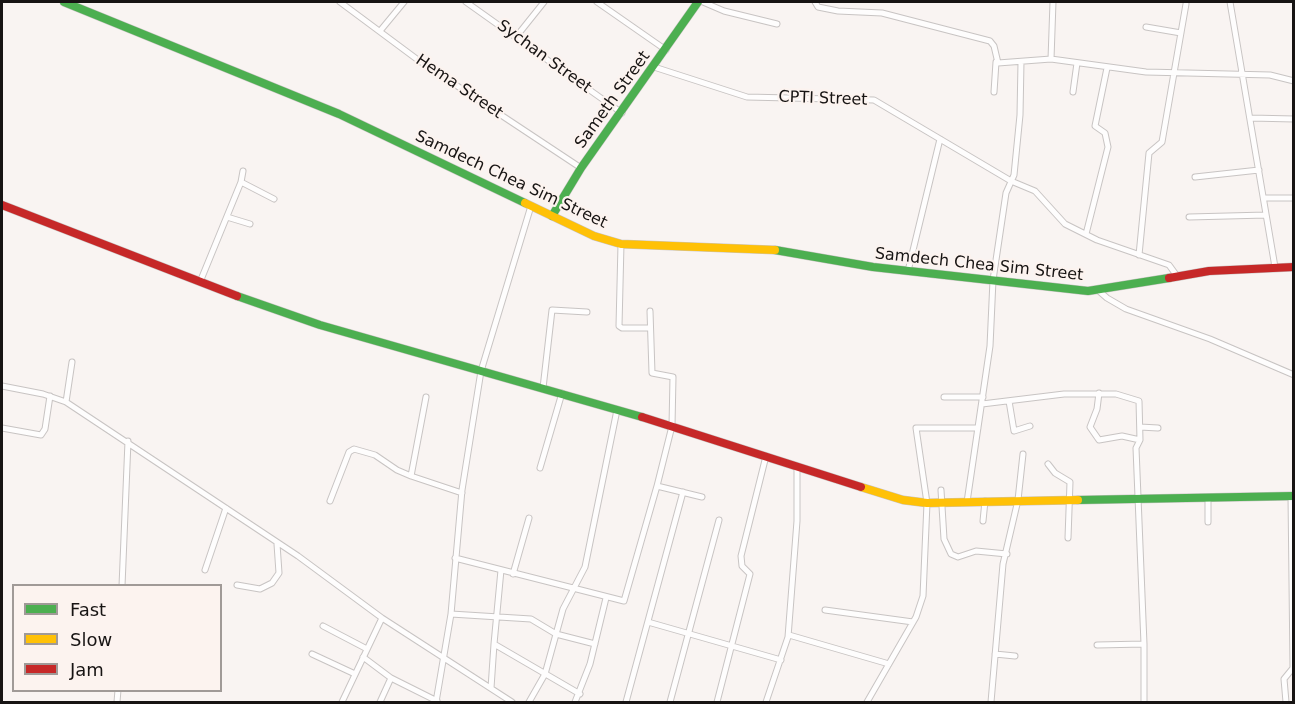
<!DOCTYPE html>
<html>
<head>
<meta charset="utf-8">
<style>
	body { margin:0 }
	#map { position:relative; width:1295px; height:704px; overflow:hidden; background:#f9f4f2; font-family:"DejaVu Sans",sans-serif }
	canvas { display:block }
	.frame { position:absolute; inset:0; border:3px solid #171413; pointer-events:none }
	.legend { position:absolute; left:12px; top:584px; width:210px; height:108px; box-sizing:border-box; background:#fcf3ef; border:2px solid #a09a97; margin:0; padding:8px 10px; list-style:none; font-size:18px; color:#171413 }
	.legend li { display:flex; align-items:center; gap:12px; height:30px }
	.legend b { width:30px; border:2px solid #a09a97 }
</style>
</head>
<body>
<div id="map">
<canvas width="1295" height="704"></canvas>
<div class="frame"></div>
<ul class="legend">
<li><b style="height:8px;background:#4caf50"></b>Fast</li>
<li><b style="height:8px;background:#ffc107"></b>Slow</li>
<li><b style="height:8px;background:#c62828"></b>Jam</li>
</ul>
</div>
<script>
const c = document.querySelector('canvas').getContext('2d');
c.lineJoin = 'round';
const toPath = rows => new Path2D(rows.map(r => 'M' + r).join(''));
function trace(path, color, width, dash) { c.strokeStyle = color; c.lineWidth = width; c.lineCap = dash ? 'butt' : 'round'; c.setLineDash(dash || []); c.stroke(path); }
function write(font, color, halo, rows, align = 'center') {
  c.font = font + ' "DejaVu Sans",sans-serif'; c.lineWidth = 4.5; c.setLineDash([]); c.textBaseline = 'middle'; c.strokeStyle = halo; c.fillStyle = color; for (const [text, x, y, turn = 0] of rows) {
    c.save(); c.translate(x, y); c.rotate((+turn || 0) * Math.PI / 180); c.textAlign = isNaN(turn) ? turn : align; if (halo) c.strokeText(text, 0, 0); c.fillText(text, 0, 0); c.restore();
  }
}
const street = toPath([
	[340,2,418,60,581,168],
	[466,2,622,113],
	[597,2,666,50],
	[703,2,724,11,777,24],
	[815,2,818,7,838,11,882,13,990,41,994,46,998,63,1051,59,1146,72,1270,75,1294,81],
	[1230,2,1275,267],
	[1146,27,1181,33],
	[380,31,404,2],
	[516,37,544,2],
	[1051,59,1053,2],
	[654,67,747,97,874,100,1011,181,1035,191,1065,224,1097,240,1169,265,1177,276],
	[994,92,996,62],
	[1073,92,1077,63],
	[1251,118,1294,119],
	[1195,177,1259,170],
	[241,182,274,199],
	[1264,198,1294,198],
	[227,217,250,224],
	[1189,217,1266,215],
	[1086,234,1108,147,1105,133,1095,126,1107,68],
	[621,244,619,326,622,328,650,328],
	[1139,255,1149,153,1162,142,1186,4],
	[908,271,940,139],
	[200,282,241,182,243,171],
	[1099,291,1107,298,1126,309,1210,339,1294,375],
	[650,311,652,373,673,377,672,426,657,486,702,497],
	[2,386,43,394,66,402,298,556,382,618,512,702],
	[543,388,552,310,587,312],
	[1099,393,1097,409,1090,427,1099,440,1122,436,1140,440],
	[426,397,411,476,462,493],
	[944,397,983,397],
	[1009,401,1014,431,1030,426],
	[66,402,72,362],
	[982,404,1064,394,1116,394,1139,401,1140,440,1136,448,1144,644,1144,702],
	[1140,427,1158,428],
	[2,428,41,435,45,429,50,396],
	[1048,464,1055,473,1070,482,1068,538],
	[540,468,562,393],
	[941,490,944,539,951,554,958,557,976,551,1007,554],
	[1208,498,1208,522],
	[330,501,349,452,354,449,375,455,397,470,411,476],
	[967,502,990,346,993,280,1006,193,1014,175,1020,115,1021,62],
	[983,521,985,501],
	[455,558,624,601,657,486],
	[205,570,226,508],
	[513,574,529,518],
	[237,585,260,589,272,583,279,573,277,544],
	[122,586,128,441],
	[825,610,913,622],
	[451,614,531,619,556,634,595,644],
	[648,622,781,660],
	[323,626,367,649],
	[789,635,889,664],
	[494,644,501,570],
	[1097,645,1144,644],
	[312,654,355,674],
	[995,654,1015,656],
	[363,657,391,678,437,701],
	[491,688,494,644,580,694],
	[117,702,118,690],
	[342,702,382,618],
	[380,702,391,678],
	[436,702,451,614,462,490,481,371,531,206],
	[529,702,545,674,563,609,585,567,617,410],
	[575,702,590,664,606,598],
	[626,702,683,492],
	[670,702,719,520],
	[717,702,750,574,742,566,741,556,766,456],
	[766,702,788,637,797,521,797,466],
	[867,702,916,617,923,596,927,503,916,428,978,428],
	[991,702,1003,564,1018,500,1023,454],
	[1286,702,1284,679,1293,668,1291,496]
]);
const fast = toPath([
	[64,2,339,114,525,203],
	[552,216,581,168,698,2],
	[775,250,873,267,1088,291,1169,278],
	[237,296,320,325,642,417],
	[1078,500,1294,496]
]);
const slow = toPath([
	[525,203,594,236,621,244,775,250],
	[861,487,903,500,927,503,1078,500]
]);
const jam = toPath([
	[2,205,237,296],
	[1169,278,1209,271,1294,267],
	[642,417,861,487]
]);
trace(street, '#c8c4c3', 7);
trace(fast, '#c8c4c3', 9);
trace(slow, '#c8c4c3', 9);
trace(jam, '#c8c4c3', 9);
trace(street, '#fefdfd', 5);
trace(fast, '#4caf50', 8);
trace(slow, '#ffc107', 8);
trace(jam, '#c62828', 8);
write('16px', '#171413', '#fcf3ef', [
	["Sychan Street",544,57,36],
	["Hema Street",459,87,34],
	["CPTI Street",823,99,2],
	["Sameth Street",613,100,-54],
	["Samdech Chea Sim Street",511,180,25],
	["Samdech Chea Sim Street",979,265,6]
]);
</script>
</body>
</html>
